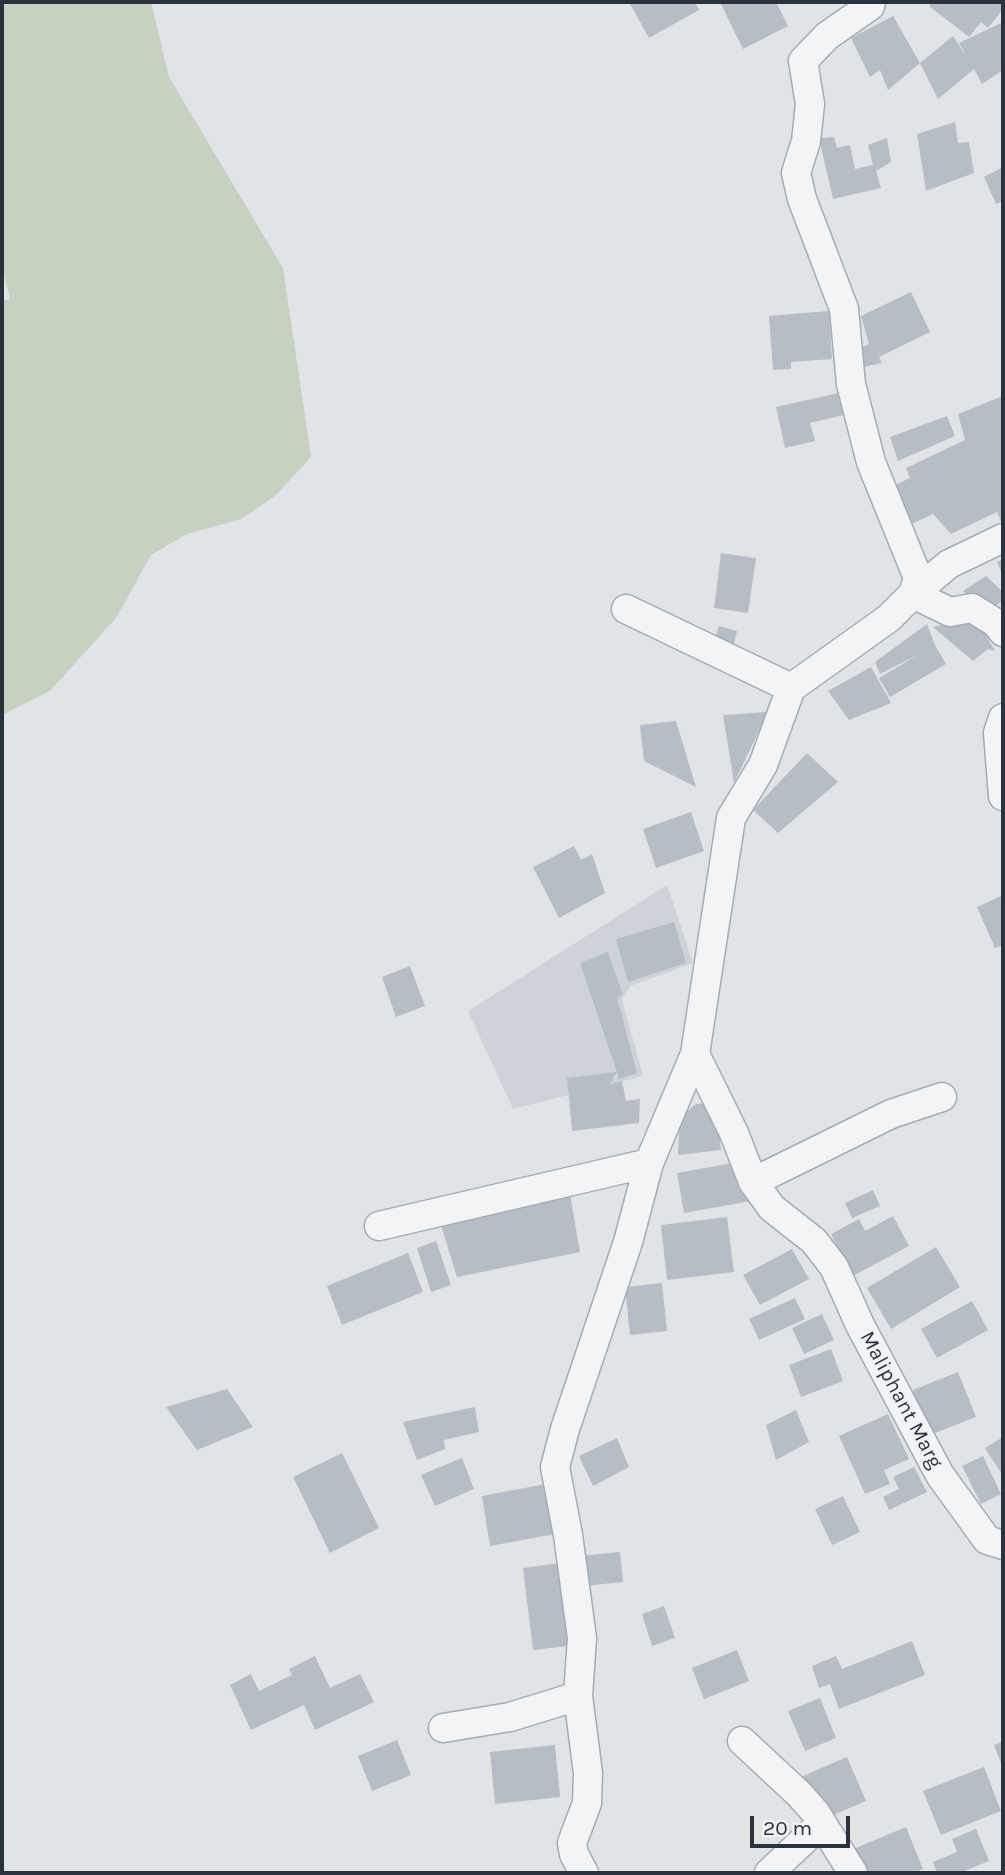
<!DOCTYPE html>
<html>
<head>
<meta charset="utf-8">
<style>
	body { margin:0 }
	#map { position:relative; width:1005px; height:1875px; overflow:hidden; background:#e0e4e7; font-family:Karla,sans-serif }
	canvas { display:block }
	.frame { position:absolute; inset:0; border:4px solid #2a333d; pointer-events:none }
	.scale { position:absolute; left:750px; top:1816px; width:100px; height:32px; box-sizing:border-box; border:4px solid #2a333d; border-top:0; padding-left:9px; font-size:21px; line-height:24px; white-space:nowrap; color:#2a333d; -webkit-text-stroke:5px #eff2f5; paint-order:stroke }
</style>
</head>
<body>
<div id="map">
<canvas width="1005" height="1875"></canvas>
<div class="frame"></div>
<div class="scale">20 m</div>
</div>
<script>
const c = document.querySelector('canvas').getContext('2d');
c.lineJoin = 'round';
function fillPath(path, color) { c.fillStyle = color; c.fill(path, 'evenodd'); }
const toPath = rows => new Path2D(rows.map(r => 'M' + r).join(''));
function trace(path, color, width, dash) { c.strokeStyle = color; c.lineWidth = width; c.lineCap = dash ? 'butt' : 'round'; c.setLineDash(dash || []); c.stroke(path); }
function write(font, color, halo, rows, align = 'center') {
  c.font = font + ' Karla,sans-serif'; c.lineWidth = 5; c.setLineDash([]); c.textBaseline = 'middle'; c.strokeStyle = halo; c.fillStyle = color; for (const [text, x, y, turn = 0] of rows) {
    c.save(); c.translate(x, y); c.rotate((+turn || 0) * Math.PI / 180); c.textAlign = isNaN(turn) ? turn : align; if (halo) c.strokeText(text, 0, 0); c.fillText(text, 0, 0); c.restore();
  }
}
fillPath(toPath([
	[667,885,693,963,630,986,622,1000,643,1076,513,1109,468,1011]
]), '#ced3d9');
fillPath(toPath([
	[2,2,151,2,169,77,283,268,311,457,275,496,241,519,187,534,151,555,116,618,50,691,2,715,2,301,10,299,2,266]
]), '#c7d1c1');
fillPath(toPath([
	[629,2,695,2,699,10,649,38],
	[720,2,776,2,788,26,743,49],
	[933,2,1000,2,1003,4,1003,9,988,28,981,22,969,37,929,6],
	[893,16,920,63,888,90,880,70,870,77,851,38],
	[1003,22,1003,70,982,84,974,69,938,99,920,63,953,36,966,56,959,43],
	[955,122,958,143,969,142,974,173,926,191,917,134],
	[834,137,837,148,850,145,855,169,873,165,868,145,887,138,891,162,876,171,881,188,833,199,819,138],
	[1003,167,1003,201,996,204,984,177],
	[911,292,930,332,879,357,882,363,858,368,851,352,869,344,861,316],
	[829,311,832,359,791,362,791,369,773,370,769,316],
	[843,392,848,414,810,423,815,441,785,448,776,407],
	[1003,396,1003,526,997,512,951,534,933,514,907,526,889,488,910,478,906,468,965,440,958,414],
	[947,416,955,436,898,461,890,437],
	[721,553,756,558,748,613,714,608],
	[1003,559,1003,576,997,562],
	[986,576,1003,592,1003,601,987,610,963,591],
	[975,616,995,651,988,649,973,661,933,627],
	[927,624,935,645,946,664,890,697,879,678,919,654,880,674,875,662],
	[719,626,737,631,733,648,714,642],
	[871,667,891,703,849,720,828,691],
	[768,712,734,783,723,715],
	[676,721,696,787,644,761,640,725],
	[807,753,838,782,778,833,753,810],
	[691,812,704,851,656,868,643,829],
	[574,846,581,860,592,854,605,893,559,918,533,867],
	[1003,895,1003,945,995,948,977,907],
	[674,922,686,963,628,982,616,939],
	[608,952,623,995,617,997,637,1073,619,1079,617,1072,610,1084,622,1081,626,1101,640,1099,639,1123,572,1131,567,1078,617,1072,580,963],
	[410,966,425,1006,396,1017,382,977],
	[711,1103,717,1110,721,1150,678,1155,680,1117,696,1104],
	[739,1162,751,1201,684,1213,677,1173],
	[873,1190,880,1206,852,1218,845,1203],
	[570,1194,580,1252,457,1277,440,1222],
	[893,1216,909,1246,851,1277,831,1234,859,1219,865,1231],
	[727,1217,734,1272,667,1280,661,1225],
	[436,1241,451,1285,431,1292,417,1248],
	[936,1247,960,1287,891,1329,867,1288],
	[792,1249,809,1279,760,1305,743,1275],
	[408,1253,423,1292,342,1325,327,1286],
	[662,1283,667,1331,630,1335,625,1287],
	[795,1298,805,1319,759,1340,749,1319],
	[972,1301,988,1330,937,1358,921,1329],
	[822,1314,834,1340,804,1354,792,1328],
	[831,1349,843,1381,801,1397,789,1365],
	[958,1372,976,1417,930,1435,913,1390],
	[227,1389,253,1427,197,1450,166,1407],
	[475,1407,479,1432,444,1440,445,1449,417,1460,403,1422],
	[796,1410,809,1442,776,1460,766,1425],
	[888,1414,909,1459,884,1470,890,1484,865,1494,839,1436],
	[1003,1437,1003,1476,985,1448],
	[617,1438,629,1467,593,1486,579,1456],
	[342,1453,379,1528,330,1553,293,1477],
	[983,1456,1001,1494,981,1504,962,1466],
	[462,1458,474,1489,435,1506,421,1475],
	[914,1467,927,1492,889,1510,883,1497,899,1489,893,1477],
	[546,1484,555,1534,490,1546,482,1496],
	[843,1496,860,1532,832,1545,815,1509],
	[620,1552,623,1582,584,1586,581,1556],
	[567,1562,577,1645,533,1650,523,1568],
	[664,1606,675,1638,652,1646,642,1614],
	[912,1641,925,1675,839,1709,830,1684,819,1688,812,1666,836,1656,842,1669],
	[737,1650,749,1681,704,1699,692,1668],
	[315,1656,330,1688,360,1674,374,1702,315,1730,304,1705,251,1730,230,1685,251,1674,259,1691,292,1675,289,1669],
	[820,1698,836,1738,805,1751,788,1711],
	[397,1740,411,1775,372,1791,358,1756],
	[1003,1741,1003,1768,994,1745],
	[555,1745,560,1797,495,1804,490,1752],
	[847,1757,866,1801,822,1820,803,1776],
	[984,1767,1001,1811,941,1835,923,1791],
	[906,1827,923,1869,913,1873,860,1873,851,1850],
	[976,1829,989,1861,960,1873,937,1873,933,1862,957,1852,952,1839]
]), '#b7bdc4');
const street = toPath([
	[1003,538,949,564,913,594,950,612,972,608,996,623,1003,632],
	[626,609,791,688],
	[1003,718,998,733,1003,796],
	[695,1054,734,1133,753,1182,772,1208,814,1241,834,1267,860,1325,940,1475,987,1540,1003,1545],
	[753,1182,891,1114,942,1097],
	[379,1226,649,1163],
	[443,1728,510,1717,578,1696],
	[742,1741,799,1794,815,1812,853,1873],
	[584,1873,574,1854,572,1843,587,1803,588,1773,578,1696,582,1638,568,1535,555,1467,565,1429,628,1242,649,1163,695,1054,731,818,763,765,791,688,889,618,913,594,918,578,871,462,851,384,844,309,802,199,796,173,806,141,810,104,803,61,827,36,870,6,871,2],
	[769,1873,822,1823]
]);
trace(street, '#a6abb1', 31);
trace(street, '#f2f4f6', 28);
write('21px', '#2a333d', '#eff2f5', [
	["Maliphant Marg",901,1400,62]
]);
</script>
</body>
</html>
